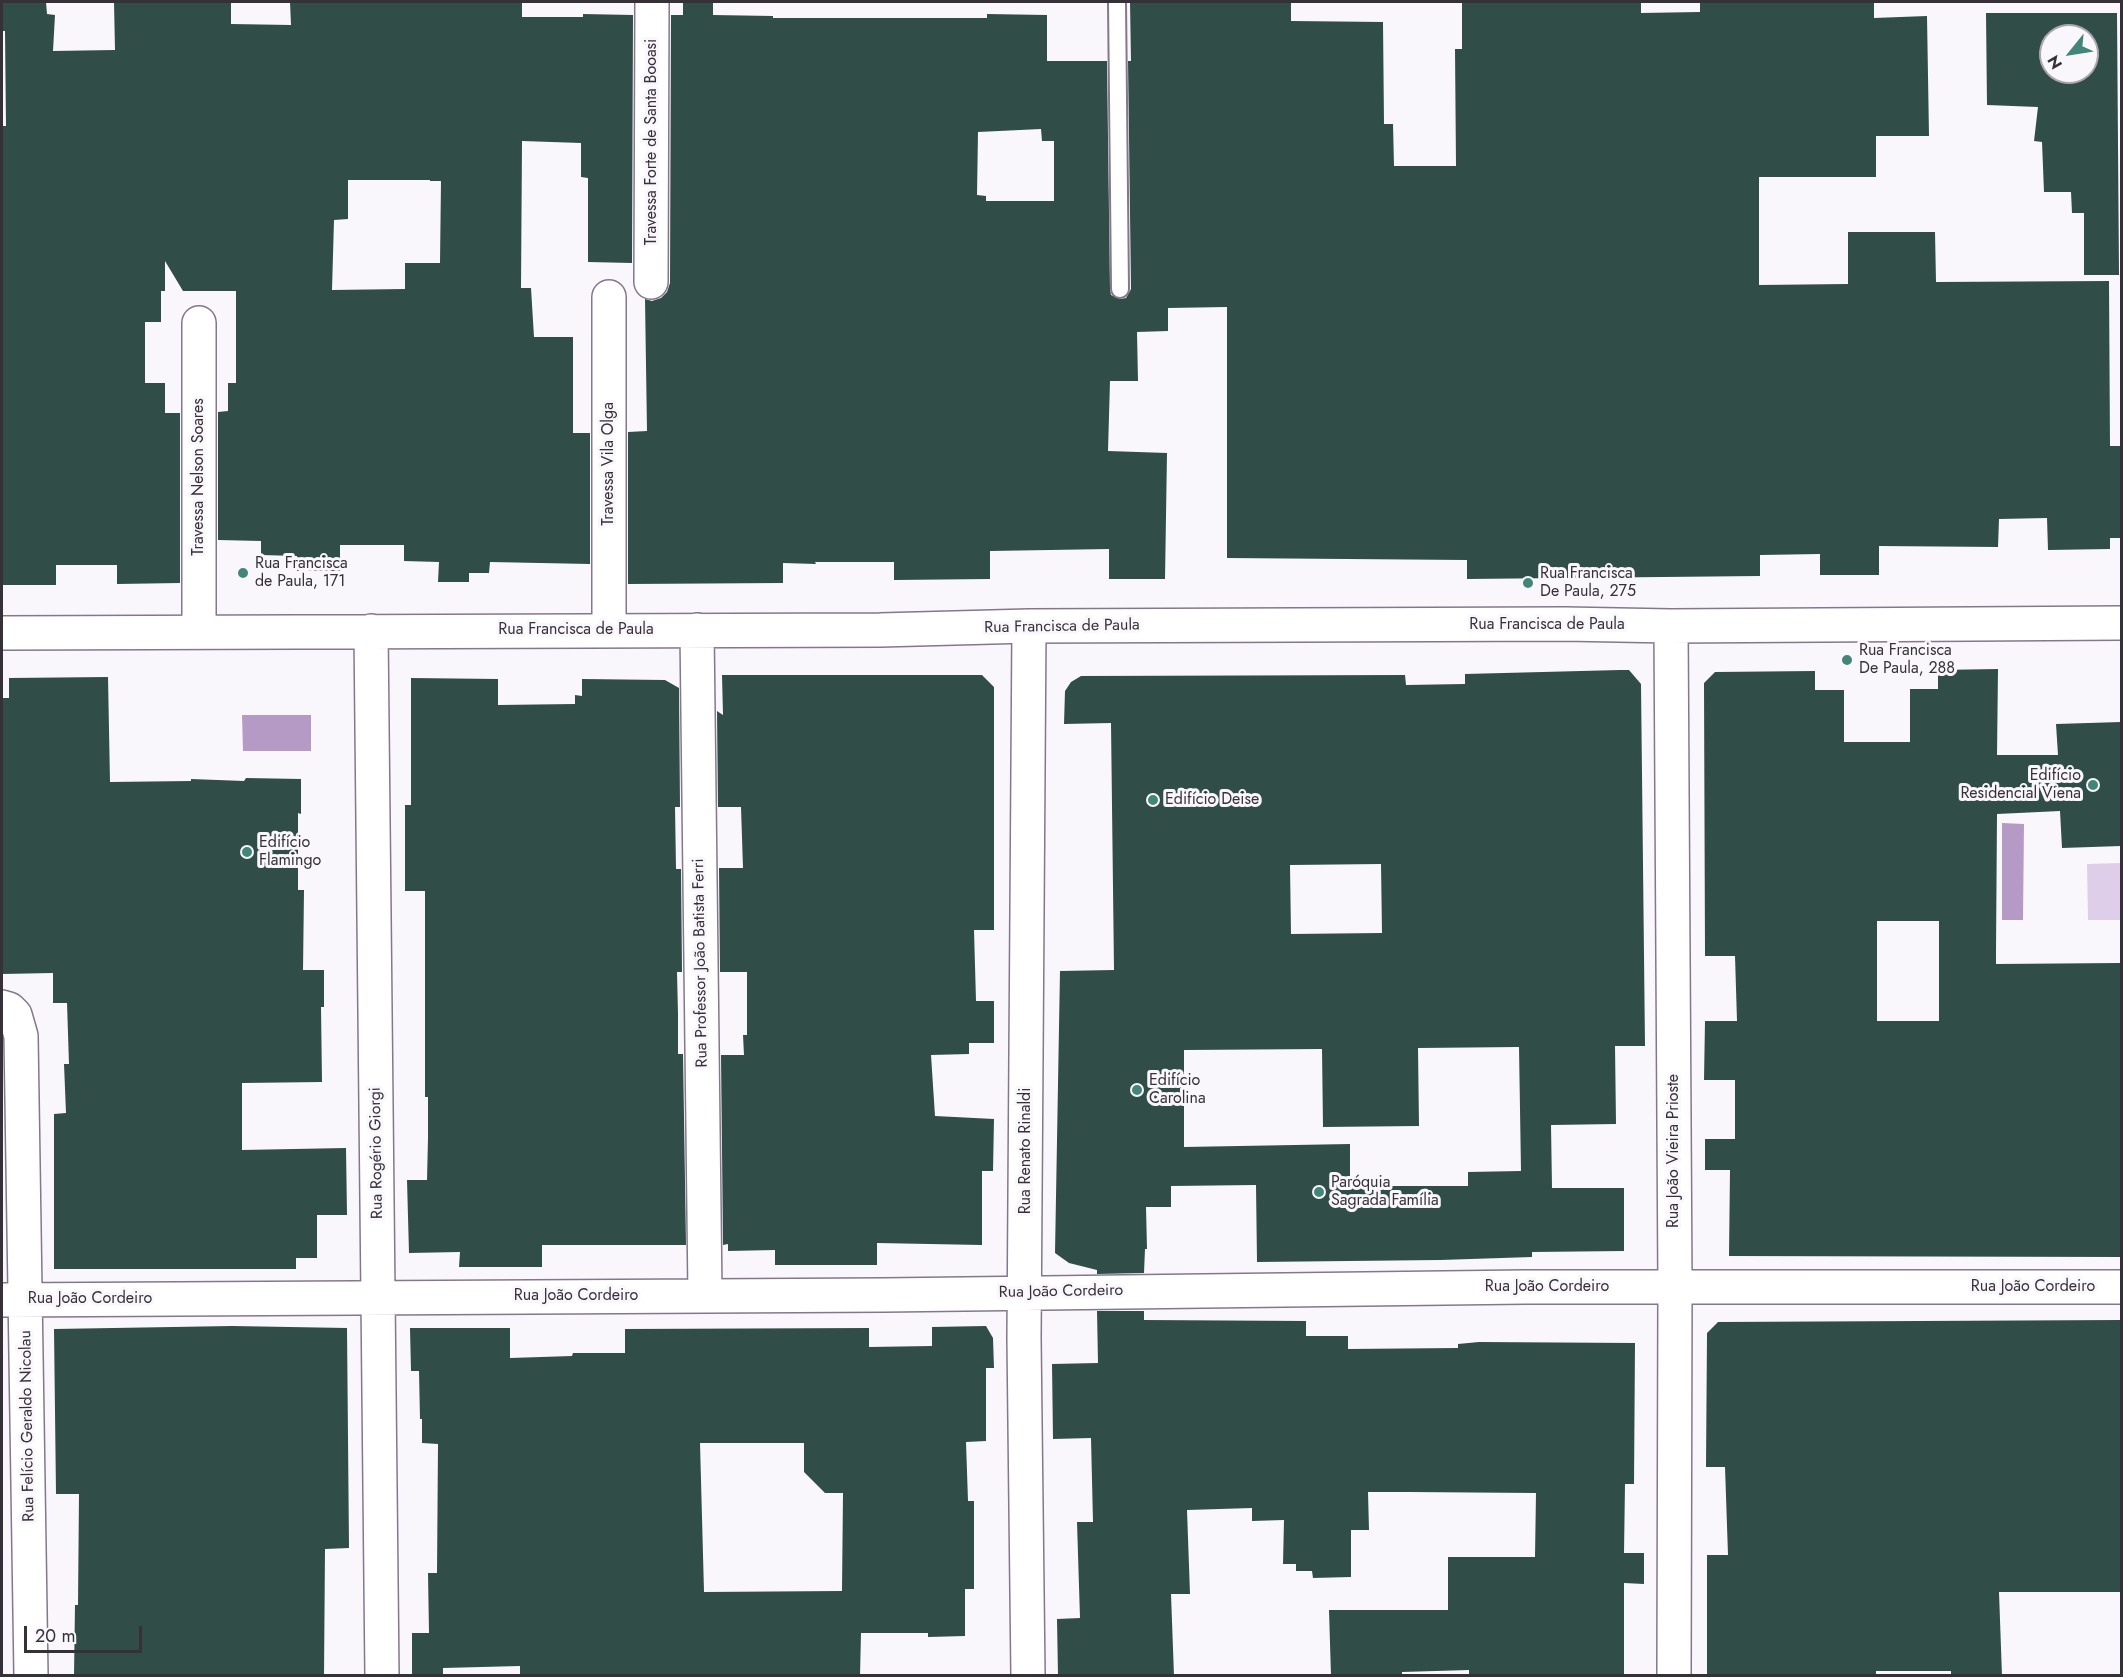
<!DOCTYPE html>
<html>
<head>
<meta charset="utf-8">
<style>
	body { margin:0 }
	#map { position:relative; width:2123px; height:1677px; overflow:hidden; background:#faf7fc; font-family:Jost,sans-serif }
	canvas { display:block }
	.frame { position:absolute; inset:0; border:3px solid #363039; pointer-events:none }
	.north { position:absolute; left:2039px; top:24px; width:60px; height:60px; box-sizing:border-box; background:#faf7fc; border:2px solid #aca7ae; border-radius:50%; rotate:240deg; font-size:16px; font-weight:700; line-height:24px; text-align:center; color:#363039 }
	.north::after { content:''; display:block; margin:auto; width:21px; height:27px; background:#42867a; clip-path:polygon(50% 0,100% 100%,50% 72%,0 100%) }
	.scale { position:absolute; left:24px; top:1626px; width:118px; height:27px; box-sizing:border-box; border:3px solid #363039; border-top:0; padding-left:8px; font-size:18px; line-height:21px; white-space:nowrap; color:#363039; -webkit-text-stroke:4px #faf7fc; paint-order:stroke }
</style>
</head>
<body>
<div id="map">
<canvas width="2123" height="1677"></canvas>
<div class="frame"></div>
<div class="north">N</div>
<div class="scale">20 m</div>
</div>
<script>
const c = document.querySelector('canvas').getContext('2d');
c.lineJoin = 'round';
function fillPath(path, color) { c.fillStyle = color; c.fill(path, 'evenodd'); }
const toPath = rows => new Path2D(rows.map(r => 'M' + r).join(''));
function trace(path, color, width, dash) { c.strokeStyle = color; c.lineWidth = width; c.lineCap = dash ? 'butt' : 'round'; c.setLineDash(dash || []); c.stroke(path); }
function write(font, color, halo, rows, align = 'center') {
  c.font = font + ' Jost,sans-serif'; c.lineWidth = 6; c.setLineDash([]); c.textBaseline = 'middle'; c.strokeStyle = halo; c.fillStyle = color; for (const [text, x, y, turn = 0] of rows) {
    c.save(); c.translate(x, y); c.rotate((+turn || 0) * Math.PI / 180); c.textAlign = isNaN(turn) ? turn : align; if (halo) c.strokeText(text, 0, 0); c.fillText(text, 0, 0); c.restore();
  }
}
fillPath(toPath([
	[2121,863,2121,920,2088,920,2087,864]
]), '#dfceea');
fillPath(toPath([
	[242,715,311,715,311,751,243,751],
	[2002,823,2024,824,2023,920,2002,920]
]), '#b59ac5');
fillPath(toPath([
	[2,2,46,2,47,14,55,15,53,51,115,50,114,2,231,2,231,24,291,25,290,2,522,2,522,17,583,17,583,14,633,15,632,263,588,262,588,178,581,177,581,143,522,141,521,288,531,288,534,337,573,337,573,433,590,433,590,564,490,562,489,573,469,573,469,582,438,582,439,562,404,561,404,545,340,545,340,571,297,571,297,556,261,555,261,541,218,540,218,412,228,411,228,383,236,383,236,291,183,291,165,261,165,291,161,291,161,322,145,322,145,383,165,383,165,413,180,413,180,583,117,584,117,565,56,565,56,585,2,585,2,126,6,126,5,31,2,31],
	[348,180,430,180,430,181,441,181,440,263,405,263,405,289,332,290,334,220,348,219],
	[683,2,713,2,713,15,773,16,773,18,987,18,987,14,1047,15,1047,61,1107,61,1110,289,1111,295,1120,299,1126,298,1131,289,1128,61,1131,61,1130,2,1291,2,1291,21,1383,22,1384,124,1393,124,1394,166,1456,166,1455,49,1462,49,1462,2,1641,2,1641,13,1700,12,1700,2,1874,2,1874,18,1927,16,1929,136,1876,136,1876,177,1759,177,1759,285,1848,284,1848,232,1935,232,1936,282,2109,281,2110,446,2121,446,2121,538,2110,538,2110,549,2048,550,2047,518,1999,519,1998,547,1879,546,1879,575,1820,575,1820,554,1760,555,1760,576,1467,579,1467,560,1227,558,1227,307,1168,308,1168,331,1137,332,1138,381,1110,381,1108,451,1167,453,1165,579,1109,579,1109,549,990,551,990,579,894,580,894,562,815,562,816,564,783,563,783,583,628,584,628,432,647,431,645,299,652,301,661,298,667,292,670,283,671,15,683,15],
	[1041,129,1042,141,1054,141,1054,201,986,201,986,196,977,195,978,132],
	[1986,13,2117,13,2119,275,2084,275,2084,213,2072,213,2071,192,2044,192,2042,142,2034,141,2038,107,1987,105],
	[2051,36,2087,36,2087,72,2051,72],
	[1998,669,1997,755,2058,755,2056,724,2121,722,2121,846,2062,848,2060,811,1997,814,1996,951,1996,964,2121,963,2121,1257,1729,1256,1730,1170,1705,1170,1705,1139,1735,1139,1735,1080,1704,1080,1705,1021,1737,1021,1735,956,1705,956,1704,683,1715,672,1815,671,1815,690,1844,690,1844,742,1910,742,1910,689,1938,689,1938,670],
	[1877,921,1939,921,1939,1021,1877,1021],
	[1620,670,1629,670,1641,684,1645,1046,1615,1046,1616,1124,1551,1125,1552,1188,1624,1188,1624,1251,1532,1252,1532,1257,1440,1260,1257,1262,1256,1185,1171,1186,1171,1207,1146,1207,1147,1249,1145,1249,1144,1273,1097,1274,1097,1270,1069,1263,1055,1253,1060,971,1114,970,1111,723,1064,724,1065,691,1071,682,1081,676,1405,675,1406,685,1465,684,1465,674],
	[1381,864,1382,933,1291,934,1290,865],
	[1519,1047,1521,1171,1468,1172,1468,1186,1350,1186,1350,1144,1184,1147,1184,1050,1322,1049,1323,1127,1419,1126,1418,1048],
	[722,675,982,675,994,687,994,930,974,930,976,1001,994,1001,994,1043,969,1043,969,1054,931,1055,935,1116,994,1119,993,1171,982,1171,982,1245,877,1243,877,1265,775,1265,775,1250,728,1251,728,1244,723,1245,721,1055,744,1055,743,1035,747,1035,747,972,720,972,719,868,743,868,741,807,718,807,717,711,723,715],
	[108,677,110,782,191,781,191,779,244,781,246,778,301,779,301,814,298,813,298,890,304,890,303,970,324,970,324,1007,321,1007,322,1082,242,1083,242,1150,346,1148,347,1215,317,1215,317,1258,296,1258,296,1269,54,1269,54,1114,66,1113,64,1064,69,1064,67,1003,53,1003,53,973,2,974,2,698,9,698,9,678],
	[411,678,498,679,498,705,575,704,575,695,582,696,582,679,665,680,679,688,680,807,675,807,676,869,681,869,682,972,677,972,678,1014,678,1054,683,1054,686,1245,542,1245,542,1267,459,1267,460,1252,409,1253,407,1180,427,1180,428,1138,428,1097,425,1097,425,891,405,891,405,805,411,805],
	[1097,1311,1144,1311,1144,1320,1306,1321,1306,1336,1348,1336,1348,1349,1458,1348,1458,1344,1479,1342,1635,1343,1634,1484,1625,1484,1624,1553,1644,1553,1644,1584,1624,1583,1624,1676,1469,1676,1469,1670,1402,1672,1402,1676,1331,1676,1329,1610,1448,1610,1448,1557,1535,1557,1536,1493,1409,1492,1368,1492,1369,1530,1351,1530,1351,1577,1313,1578,1312,1571,1296,1571,1296,1564,1283,1564,1284,1520,1252,1521,1252,1508,1187,1510,1190,1594,1171,1594,1174,1676,1058,1676,1057,1619,1080,1618,1077,1522,1093,1522,1091,1438,1053,1439,1052,1364,1098,1363],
	[2121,1320,2121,1592,1999,1592,2002,1676,1951,1676,1951,1671,1876,1671,1876,1676,1707,1676,1707,1555,1728,1555,1725,1467,1706,1467,1707,1333,1718,1322],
	[232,1326,347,1328,349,1548,325,1549,324,1676,74,1676,75,1605,78,1605,79,1494,56,1494,54,1329],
	[986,1326,993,1338,994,1368,986,1368,986,1441,966,1442,968,1501,974,1501,974,1589,965,1589,965,1636,928,1637,928,1633,861,1633,860,1676,520,1676,520,1666,443,1668,443,1676,412,1676,412,1633,429,1633,428,1573,437,1573,438,1444,422,1443,422,1419,420,1419,419,1371,411,1371,410,1328,510,1328,510,1358,572,1356,573,1353,625,1353,625,1329,869,1328,869,1347,932,1346,932,1327],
	[700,1443,804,1443,804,1472,825,1493,843,1493,842,1591,704,1592]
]), '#304d47');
const service = toPath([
	[1117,2,1120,289]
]);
const minor = toPath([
	[651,282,652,2],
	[609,297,609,630],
	[199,323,199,631],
	[1671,626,1675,1287,1674,1676],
	[697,630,705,1295],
	[371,631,382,1676],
	[2,633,880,630,1029,626,1565,624,1671,626,2122,623],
	[2,1007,9,1009,15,1015,21,1036,31,1676],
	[2,1300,884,1295,1525,1287,2122,1287],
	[1028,1676,1024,1338,1029,626]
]);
trace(service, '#84778d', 20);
trace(minor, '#84778d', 36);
trace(service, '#fff', 16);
trace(minor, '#fff', 33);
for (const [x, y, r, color] of [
	[243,573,6,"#42867a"],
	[1528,583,6,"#42867a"],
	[1847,660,6,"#42867a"],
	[2093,785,6,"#42867a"],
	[1153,800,6,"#42867a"],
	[247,852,6,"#42867a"],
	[1137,1090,6,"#42867a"],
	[1319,1192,6,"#42867a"]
]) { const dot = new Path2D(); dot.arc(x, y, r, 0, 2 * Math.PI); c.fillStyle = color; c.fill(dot); trace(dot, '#faf7fc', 2); }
write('16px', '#363039', '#faf7fc', [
	["Travessa Forte de Santa Booasi",652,142,-90],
	["Travessa Vila Olga",609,464,-90],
	["Travessa Nelson Soares",199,477,-90],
	["Rua Francisca de Paula",1547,625],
	["Rua Francisca de Paula",1062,627,-1],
	["Rua Francisca de Paula",576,630],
	["Rua Professor João Batista Ferri",701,963,-91],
	["Rua Renato Rinaldi",1026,1151,-90],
	["Rua João Vieira Prioste",1674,1151,-90],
	["Rua Rogério Giorgi",377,1153,-91],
	["Rua João Cordeiro",1547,1287],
	["Rua João Cordeiro",2033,1287],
	["Rua João Cordeiro",1061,1292,-1],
	["Rua João Cordeiro",576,1296],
	["Rua João Cordeiro",90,1299],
	["Rua Felício Geraldo Nicolau",28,1426,-91]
]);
write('16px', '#363039', '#faf7fc', [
	["Rua Francisca",255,564],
	["de Paula, 171",255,582],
	["Rua Francisca",1540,574],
	["De Paula, 275",1540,592],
	["Rua Francisca",1859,651],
	["De Paula, 288",1859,669],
	["Edifício",2081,776,"right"],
	["Residencial Viena",2081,794,"right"],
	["Edifício Deise",1165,800],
	["Edifício",259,843],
	["Flamingo",259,861],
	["Edifício",1149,1081],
	["Carolina",1149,1099],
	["Paróquia",1331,1183],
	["Sagrada Família",1331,1201]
], 'left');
</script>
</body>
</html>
